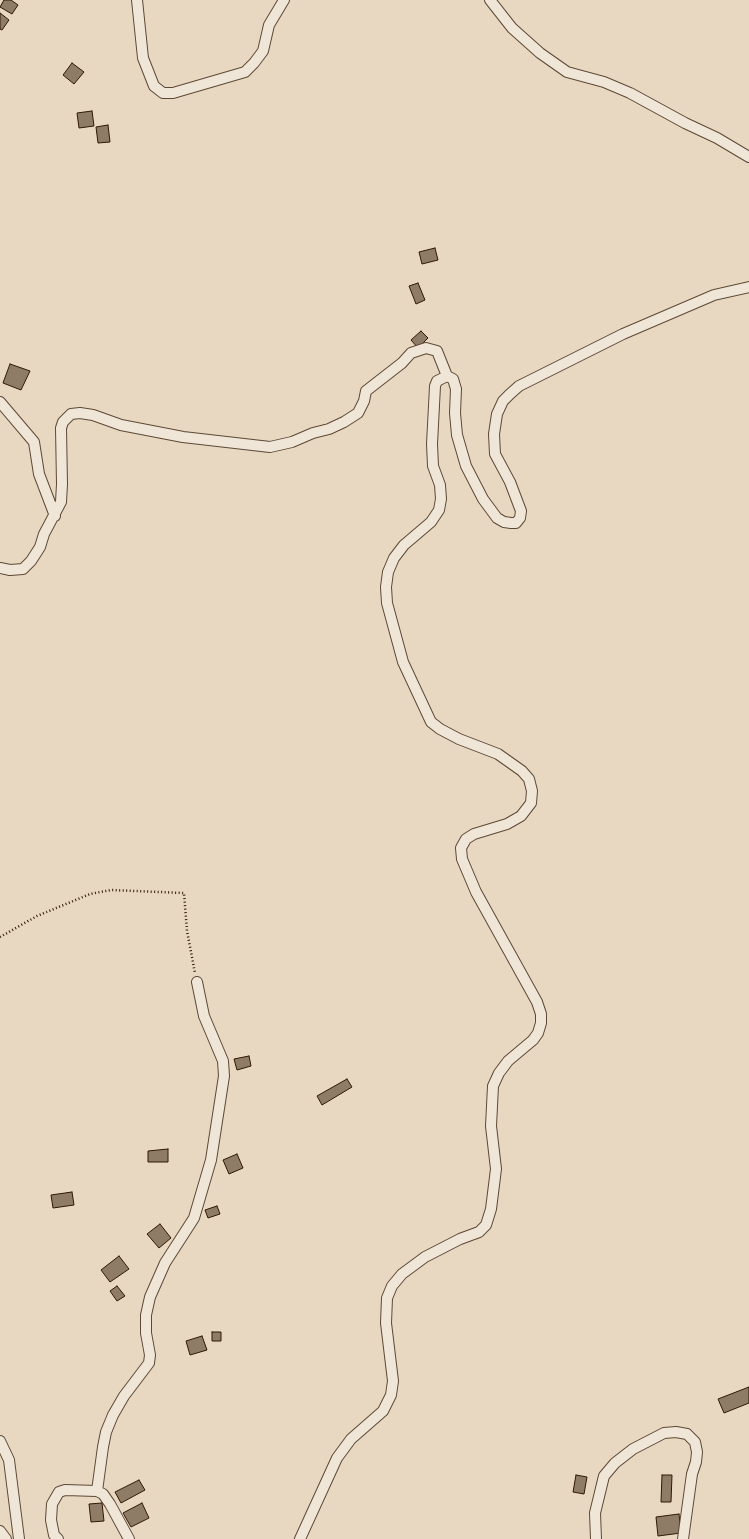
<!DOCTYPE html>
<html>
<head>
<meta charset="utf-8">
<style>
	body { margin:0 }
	canvas { display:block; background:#e8d8c1 }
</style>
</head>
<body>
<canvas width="749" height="1539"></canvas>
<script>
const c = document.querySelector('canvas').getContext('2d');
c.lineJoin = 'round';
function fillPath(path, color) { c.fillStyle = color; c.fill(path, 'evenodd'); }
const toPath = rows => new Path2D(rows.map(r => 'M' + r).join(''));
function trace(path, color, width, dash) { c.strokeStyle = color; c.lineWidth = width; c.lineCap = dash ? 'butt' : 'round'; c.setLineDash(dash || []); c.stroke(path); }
const building = toPath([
	[4,0,11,0,18,5,12,14,0,7,4,0],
	[0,13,9,20,2,30,0,29,0,13],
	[72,63,84,72,74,84,63,75,72,63],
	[92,111,94,126,79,128,77,113,92,111],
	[108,125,110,142,98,143,96,127,108,125],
	[435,248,438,260,422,264,419,252,435,248],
	[418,283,425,300,416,304,409,286,418,283],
	[421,331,428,338,418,348,411,340,421,331],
	[10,364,30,371,21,390,3,383,10,364],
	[249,1056,251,1066,237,1070,234,1059,249,1056],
	[347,1079,352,1087,322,1105,317,1096,347,1079],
	[168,1149,168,1162,148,1162,148,1151,168,1149],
	[237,1154,243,1168,229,1174,223,1160,237,1154],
	[72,1192,74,1205,53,1208,51,1195,72,1192],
	[217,1206,220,1214,208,1218,205,1210,217,1206],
	[160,1224,171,1238,159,1248,147,1234,160,1224],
	[119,1256,129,1269,110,1282,101,1270,119,1256],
	[117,1286,125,1296,117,1301,110,1291,117,1286],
	[212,1332,221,1332,221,1341,212,1341,212,1332],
	[202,1336,207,1350,190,1355,186,1341,202,1336],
	[749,1387,749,1403,724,1413,718,1399,749,1387],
	[576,1475,587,1477,584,1494,573,1492,576,1475],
	[662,1475,672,1475,671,1502,661,1502,662,1475],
	[139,1480,145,1490,121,1503,115,1492,139,1480],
	[102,1503,104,1521,91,1522,89,1504,102,1503],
	[142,1503,149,1518,131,1527,123,1513,142,1503],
	[679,1514,681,1533,658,1536,656,1517,679,1514]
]);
fillPath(building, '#8f7c67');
trace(building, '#2f1805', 1);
const minor = toPath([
	[137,0,143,58,154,86,163,93,173,93,245,72,254,63,263,51,269,25,284,0],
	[490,0,512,28,540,53,567,72,604,82,630,93,685,123,717,138,749,157],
	[0,402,34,442,39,474,55,516],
	[0,568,10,570,23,569,31,561,40,547,44,534,61,502,62,484,61,428,63,422,71,414,80,413,93,415,121,425,183,437,270,447,292,442,313,433,329,429,344,422,358,413,364,401,366,391,402,363,411,353,426,348,437,351,447,376],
	[0,1441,9,1460,19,1539],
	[0,1531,6,1539],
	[58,1539,54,1535,51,1520,52,1504,59,1492,65,1490,97,1491],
	[129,1539,110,1504,103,1494,97,1491,103,1447,106,1432,113,1415,124,1396,149,1363,150,1355,146,1333,146,1315,150,1297,165,1263,194,1218,211,1160,224,1076,223,1061,204,1016,197,982],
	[300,1539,337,1458,351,1439,383,1411,391,1395,393,1381,386,1323,387,1298,392,1286,402,1274,425,1257,460,1239,479,1232,486,1225,491,1209,496,1169,491,1126,493,1086,499,1073,508,1061,533,1040,538,1033,541,1023,541,1014,537,1002,476,892,462,859,461,848,466,839,474,834,507,824,521,816,531,803,532,791,529,779,522,771,498,754,459,739,440,729,431,722,403,662,387,603,386,587,388,572,394,558,404,545,431,522,439,510,441,499,440,485,433,466,432,444,435,386,437,381,447,376,453,379,456,389,455,413,457,435,466,466,483,499,497,518,504,522,511,523,516,523,520,518,521,511,510,482,495,454,494,434,497,414,503,401,510,394,519,386,623,334,714,295,749,287],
	[596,1539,595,1513,604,1476,615,1463,633,1449,664,1433,676,1432,687,1434,695,1442,697,1452,696,1462,692,1474,683,1539]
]);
trace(minor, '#5d4834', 12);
trace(toPath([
	[0,937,37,916,90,894,111,890,184,893,187,931,195,973]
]), '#2f1805', 2.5, [1, 2.5]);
trace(minor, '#f0e6d7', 10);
</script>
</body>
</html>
